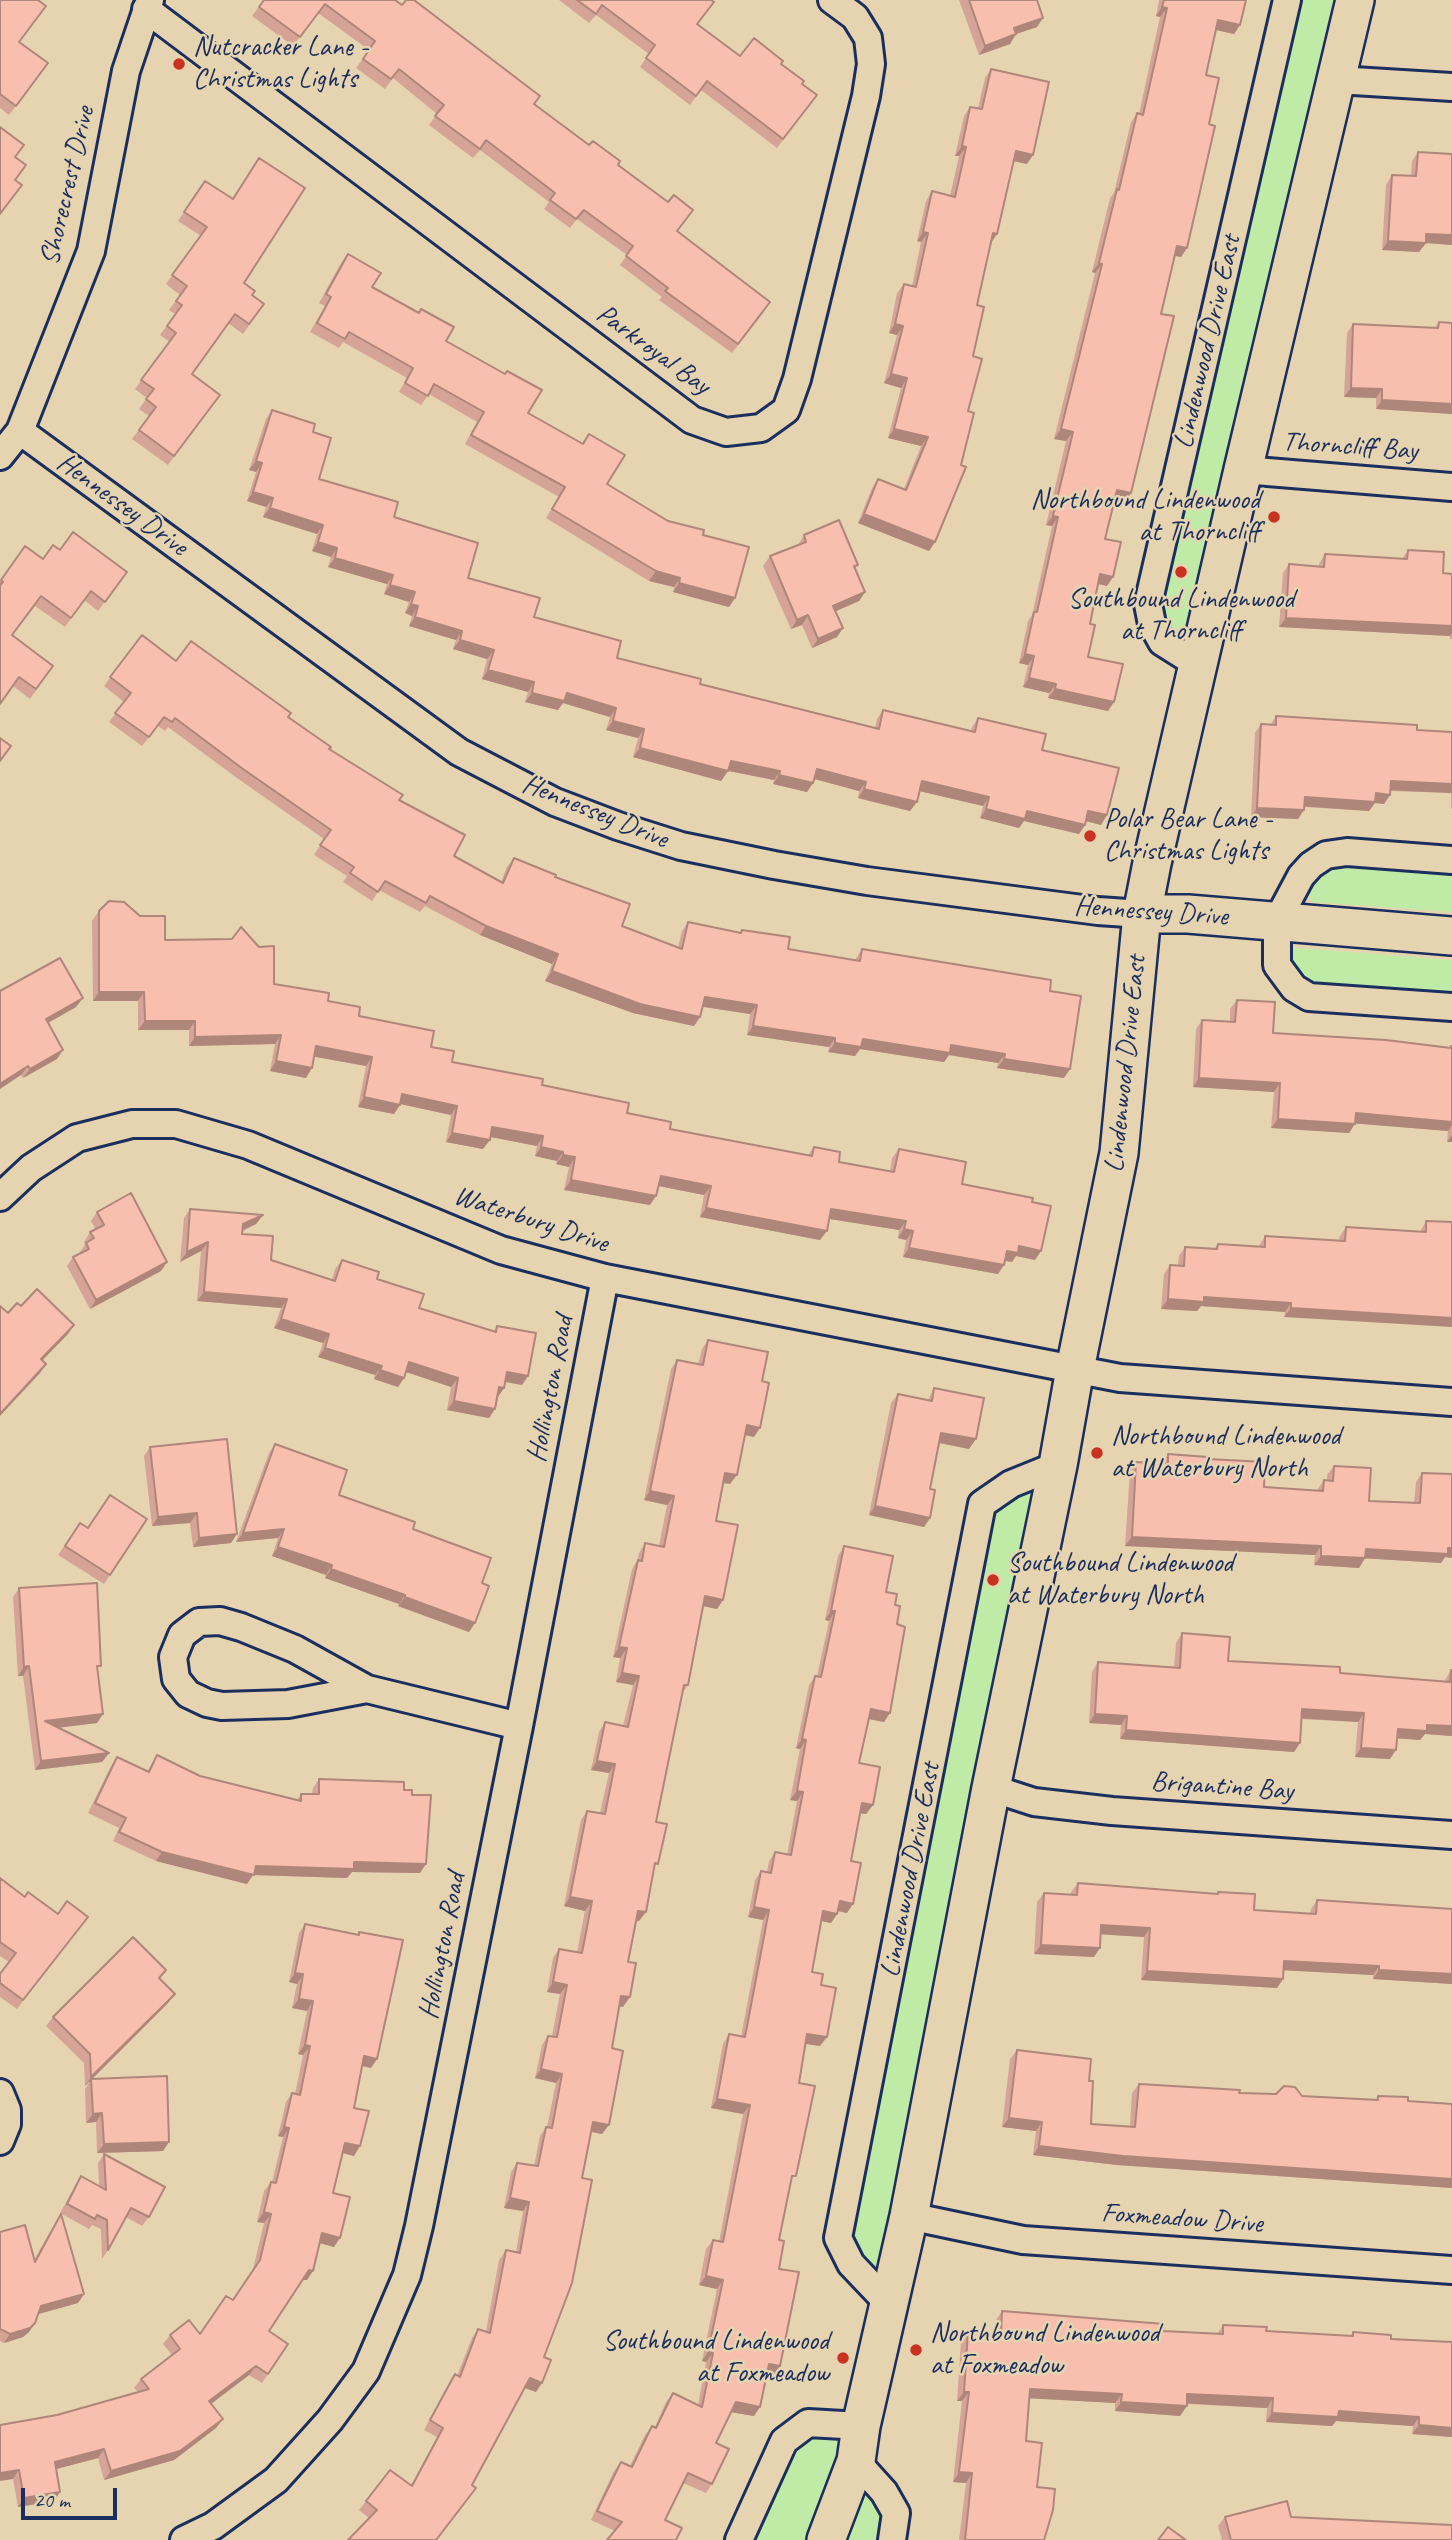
<!DOCTYPE html>
<html>
<head>
<meta charset="utf-8">
<style>
	body { margin:0 }
	#map { position:relative; width:1452px; height:2540px; overflow:hidden; background:#e6d4b1; font-family:Caveat,sans-serif }
	canvas { display:block }
	.scale { position:absolute; left:21px; top:2488px; width:96px; height:32px; box-sizing:border-box; border:4px solid #1b2f5e; border-top:0; padding-left:9px; font-size:21px; line-height:24px; white-space:nowrap; color:#1b2f5e; -webkit-text-stroke:5px #e6d4b1; paint-order:stroke }
</style>
</head>
<body>
<div id="map">
<canvas width="1452" height="2540"></canvas>
<div class="scale">20 m</div>
</div>
<script>
const c = document.querySelector('canvas').getContext('2d');
c.lineJoin = 'round';
function fillPath(path, color) { c.fillStyle = color; c.fill(path, 'evenodd'); }
const toPath = rows => new Path2D(rows.map(r => 'M' + r).join(''));
function trace(path, color, width, dash) { c.strokeStyle = color; c.lineWidth = width; c.lineCap = dash ? 'butt' : 'round'; c.setLineDash(dash || []); c.stroke(path); }
function write(font, color, halo, rows, align = 'center') {
  c.font = font + ' Caveat,sans-serif'; c.lineWidth = 5; c.setLineDash([]); c.textBaseline = 'middle'; c.strokeStyle = halo; c.fillStyle = color; for (const [text, x, y, turn = 0] of rows) {
    c.save(); c.translate(x, y); c.rotate((+turn || 0) * Math.PI / 180); c.textAlign = isNaN(turn) ? turn : align; if (halo) c.strokeText(text, 0, 0); c.fillText(text, 0, 0); c.restore();
  }
}
fillPath(toPath([
	[1300,0,1333,0,1187,630,1183,635,1177,634,1165,622,1161,602],
	[1346,866,1452,874,1452,912,1312,902,1309,898,1309,891,1314,882,1332,869],
	[1299,948,1452,960,1452,996,1334,987,1309,982,1298,971,1292,956,1293,949],
	[1058,1465,889,2304,838,2238,982,1504],
	[861,2426,884,2492,881,2523,875,2540,739,2540,784,2441]
]), '#c0eba7');
const street = toPath([
	[146,9,692,420,726,432,761,428,786,410,797,379,866,96,871,64,868,38,855,17,832,0],
	[1337,80,1452,87],
	[20,431,459,752,555,802,618,826,681,846,774,865,867,881,1098,911,1142,914],
	[0,456,20,431,91,251,126,71,150,0],
	[1243,470,1452,487],
	[1197,664,1162,642,1152,624,1148,604,1287,0],
	[1452,860,1347,852,1326,855,1311,865,1301,876,1277,921,1277,965,1294,988,1309,997,1452,1007],
	[0,1197,31,1168,77,1138,132,1124,176,1124,248,1145,501,1250,605,1278,1120,1378,1452,1402],
	[220,1621,241,1627,295,1649,367,1689,288,1704,222,1706,207,1703,188,1694,176,1679,173,1657,182,1635,199,1622,220,1621],
	[367,1689,519,1726],
	[991,1788,1034,1802,1112,1811,1452,1835],
	[0,2093,7,2110,7,2124,0,2141],
	[909,2216,1023,2240,1452,2270],
	[889,2304,851,2264,838,2238,982,1504,1011,1484,1058,1465],
	[856,2461,884,2492,896,2513,892,2540],
	[184,2540,213,2526,276,2480,330,2420,366,2371,407,2275,419,2226,519,1726,605,1278],
	[739,2540,784,2441,808,2423,861,2426]
]);
const secondary = toPath([
	[1142,914,1188,914,1452,936],
	[826,2540,856,2461,861,2426,909,2216,991,1788,1058,1465,1075,1369,1119,1153,1142,914,1152,863,1243,470,1355,0]
]);
trace(street, '#1b2f5e', 32);
trace(secondary, '#1b2f5e', 42);
trace(street, '#e6d4b1', 26);
trace(secondary, '#e6d4b1', 37);
fillPath(toPath([
	[0,0,20,42,48,63,9,115,0,108],
	[264,0,395,0,589,145,618,165,678,232,764,312,732,353,659,300,662,297,620,265,627,255,577,219,570,228,544,209,549,202,480,150,473,158,429,125,437,114,393,78,385,89,356,68,369,50,318,13,293,46,252,16],
	[559,0,711,0,697,24,740,56,781,64,802,84,817,95,777,148,701,90,690,105,640,67,649,54,596,15,589,23],
	[959,0,1037,0,1037,27,1016,34,1010,44,979,55],
	[1159,0,1246,0,1240,25,1234,34,1216,30,1206,75,1209,124,1187,248,1181,257,1175,256,1161,314,1125,502,1114,500,1105,539,1113,577,1107,586,1098,584,1090,624,1088,657,1108,711,1048,698,1049,693,1023,687,1028,665,1019,663,1028,621,1032,615,1052,526,1046,525,1066,441,1054,439,1095,273,1092,272,1110,198,1114,193,1131,122,1137,113,1139,114,1160,17,1156,16],
	[991,69,1027,164,1013,161,991,243,977,305,973,356,935,542,929,551,858,523,872,488,878,479,904,489,921,446,888,438,901,388,884,383,897,335,889,333,897,293,904,284,912,286,921,242,917,241,926,201,932,191,950,196,959,156,955,156,964,116,970,107,978,108,985,78],
	[1418,152,1452,154,1452,245,1426,243,1419,252,1382,250,1386,185,1392,175,1411,176,1412,161],
	[205,181,244,283,252,295,264,304,243,334,228,323,192,374,220,395,168,465,132,439,149,416,139,409,147,398,135,389,170,342,160,335,175,314,169,310,180,295,166,284,201,236,178,221],
	[348,254,372,287,446,341,528,413,582,443,589,434,607,484,668,521,703,535,735,598,729,607,673,592,674,587,649,581,546,518,559,497,465,444,477,422,429,394,421,405,399,392,407,378,343,342,339,348,310,332,325,306,319,303,341,263],
	[1439,322,1452,323,1452,414,1376,409,1376,398,1344,397,1347,333,1353,324,1435,328],
	[272,410,313,432,319,479,394,517,468,578,534,617,617,658,700,684,875,728,877,719,883,710,971,731,972,727,978,718,1042,750,1101,825,1086,821,1085,825,1079,834,1024,821,1019,828,980,818,983,806,919,791,917,802,910,811,858,798,859,791,814,779,813,783,807,792,773,784,774,780,728,771,721,781,633,757,638,738,606,730,610,717,563,703,558,710,525,702,528,692,482,679,487,659,453,649,456,640,409,626,412,616,405,613,409,602,384,594,387,584,328,567,331,557,312,551,317,534,263,517,266,507,247,501,256,472,249,470,266,419],
	[804,535,858,565,855,569,865,592,859,601,836,611,843,628,837,637,812,648,802,625,791,629,763,566,770,556,798,545],
	[25,546,43,559,60,550,127,572,98,611,84,600,65,627,35,606,12,636,53,666,30,699,13,686,0,704,0,581],
	[1408,550,1443,573,1452,574,1452,639,1450,639,1450,636,1279,627,1283,573,1289,564,1319,566,1319,564,1325,554,1402,559],
	[142,635,176,661,288,717,399,800,454,856,501,882,507,867,514,858,555,877,622,926,678,947,682,931,688,922,740,933,742,930,788,949,855,960,862,949,1050,991,1064,1078,997,1068,998,1063,949,1055,944,1062,860,1049,855,1056,828,1052,829,1047,747,1035,750,1014,703,1007,700,1017,694,1026,633,1013,545,981,552,964,480,935,425,906,420,912,379,890,372,901,343,882,347,876,314,855,324,839,237,778,168,727,165,731,158,726,142,746,109,722,124,702,104,686],
	[1276,716,1417,730,1452,732,1452,809,1451,808,1451,793,1391,791,1384,804,1375,803,1369,811,1305,807,1298,819,1251,817,1255,733,1261,724,1271,724],
	[99,911,165,940,274,984,328,1001,359,1016,431,1047,452,1062,542,1085,670,1129,808,1155,814,1147,839,1162,890,1171,892,1158,899,1149,962,1184,1032,1202,1035,1260,1016,1256,1012,1262,1005,1261,998,1274,903,1257,906,1240,898,1238,899,1230,829,1219,820,1240,700,1217,704,1195,658,1186,650,1205,564,1190,569,1167,556,1164,557,1161,535,1156,537,1146,490,1137,483,1149,446,1142,451,1115,400,1104,394,1114,358,1107,366,1066,314,1056,306,1078,270,1071,275,1044,189,1046,189,1030,138,1030,138,1001,93,1001,92,921],
	[0,991,76,1007,48,1023,57,1059,23,1078,21,1075],
	[1237,1000,1273,1033,1450,1048,1452,1047,1452,1142,1447,1142,1448,1131,1355,1123,1349,1133,1271,1128,1274,1092,1193,1087,1196,1029,1202,1020,1230,1022,1230,1009],
	[190,1209,263,1215,256,1224,243,1231,242,1234,271,1260,332,1280,335,1269,342,1260,377,1279,419,1308,493,1332,497,1326,528,1376,522,1385,505,1382,504,1388,498,1397,495,1409,489,1418,447,1410,451,1387,406,1372,398,1387,374,1379,375,1375,318,1357,323,1343,274,1328,281,1308,197,1301,201,1251,180,1262,184,1218],
	[97,1212,167,1262,161,1271,90,1309,67,1266,73,1257,81,1253,80,1252,85,1244,84,1242,90,1232,96,1230,91,1221],
	[1426,1221,1452,1222,1284,1317,1285,1312,1201,1306,1197,1311,1161,1309,1164,1274,1170,1265,1178,1265,1179,1256,1185,1247,1214,1249,1218,1244,1259,1246,1265,1236,1339,1240,1340,1236,1346,1227,1420,1232],
	[708,1340,762,1381,754,1437,745,1435,730,1484,723,1483,716,1521,723,1600,717,1609,703,1606,688,1685,682,1693,656,1822,654,1870,646,1912,639,1921,636,1921,628,1962,623,2007,619,2006,612,2048,602,2134,591,2132,544,2357,536,2392,524,2388,436,2540,369,2518,359,2510,366,2501,411,2485,437,2437,424,2430,449,2383,455,2374,457,2376,472,2338,478,2329,486,2331,499,2260,506,2250,516,2252,523,2211,504,2208,511,2172,517,2163,534,2166,540,2136,546,2127,547,2127,556,2083,535,2078,542,2045,548,2036,552,2036,560,1994,547,1992,553,1958,559,1949,577,1952,585,1911,564,1906,581,1820,587,1811,600,1813,609,1773,591,1770,599,1732,605,1722,623,1726,633,1685,616,1682,620,1658,613,1657,632,1569,637,1561,639,1553,645,1543,659,1546,667,1505,644,1500,671,1369,677,1360,698,1365,702,1349],
	[934,1388,969,1449,939,1443,930,1489,930,1518,924,1527,869,1515,891,1403,898,1394,928,1400],
	[275,1444,339,1495,413,1529,482,1583,475,1623,469,1632,398,1606,399,1604,325,1578,326,1575,272,1556,278,1538,236,1542,269,1453],
	[150,1447,231,1543,193,1547,190,1523,152,1526,144,1456],
	[1168,1454,1208,1459,1264,1487,1317,1490,1324,1480,1327,1480,1327,1475,1334,1466,1369,1501,1414,1503,1416,1482,1422,1473,1452,1474,1452,1558,1445,1557,1441,1563,1365,1558,1359,1568,1314,1565,1315,1555,1125,1546,1130,1471,1136,1462,1162,1463],
	[80,1523,110,1575,104,1584,58,1555],
	[844,1546,886,1592,895,1605,897,1624,884,1722,869,1719,859,1763,873,1805,866,1814,860,1813,851,1861,847,1913,838,1911,837,1914,831,1923,821,1921,812,1972,821,1985,820,2046,806,2044,799,2083,790,2185,779,2240,779,2269,780,2366,774,2375,767,2374,760,2407,754,2416,731,2412,716,2443,712,2484,706,2493,683,2483,665,2520,615,2531,591,2520,614,2471,621,2462,630,2466,645,2435,652,2426,655,2427,666,2402,673,2393,698,2405,706,2362,702,2361,717,2289,699,2285,706,2249,713,2240,719,2242,743,2114,711,2108,723,2044,729,2034,741,2037,763,1920,748,1917,755,1880,761,1871,767,1872,769,1861,775,1852,787,1855,797,1801,790,1800,800,1749,796,1748,809,1685,815,1676,817,1676,829,1621,825,1620,838,1556],
	[19,1588,98,1671,97,1723,58,1728,109,1753,102,1762,35,1770,23,1676,18,1676,13,1597],
	[1182,1633,1228,1661,1340,1673,1445,1682,1445,1680,1451,1670,1452,1736,1425,1734,1420,1740,1397,1738,1390,1759,1355,1757,1358,1722,1301,1719,1300,1743,1294,1752,1120,1739,1121,1725,1089,1723,1092,1672,1098,1662,1174,1667,1176,1643],
	[157,1755,200,1776,297,1800,301,1794,312,1794,313,1788,319,1779,404,1790,420,1873,352,1872,347,1878,253,1875,247,1884,156,1861,113,1841,119,1828,88,1813,111,1766,117,1757,147,1772],
	[0,1878,25,1897,81,1926,17,2009,0,1997,0,1974,9,1962,0,1956],
	[1078,1883,1216,1894,1218,1892,1254,1910,1310,1914,1311,1909,1317,1900,1452,1909,1452,1984,1373,1979,1373,1975,1283,1970,1283,1979,1277,1988,1141,1980,1144,1937,1101,1934,1094,1957,1034,1954,1037,1902,1044,1893,1071,1895,1071,1892],
	[305,1924,357,1934,359,1932,371,2068,362,2066,354,2108,354,2156,343,2153,333,2193,334,2247,320,2243,307,2280,303,2280,269,2331,288,2344,262,2383,249,2375,211,2404,223,2419,216,2428,174,2460,104,2480,98,2458,56,2469,54,2501,18,2507,13,2479,57,2415,138,2392,134,2388,141,2379,172,2355,163,2344,170,2335,200,2334,233,2300,253,2269,264,2223,257,2222,264,2191,271,2182,272,2182,283,2137,278,2136,286,2102,292,2093,295,2094,303,2055,298,2054,307,2011,292,2008,297,1984,289,1982,299,1933],
	[160,1979,168,2003,92,2079,163,2151,97,2153,96,2122,86,2123,85,2089,90,2081,85,2086,84,2063,46,2026,53,2017],
	[1017,2050,1089,2081,1091,2124,1130,2126,1132,2093,1139,2084,1239,2093,1375,2100,1378,2096,1408,2101,1452,2104,1452,2188,1117,2165,1033,2155,1036,2131,1002,2127,1010,2059],
	[104,2154,149,2217,142,2226,126,2217,108,2250,102,2259,101,2229,92,2225,89,2229,60,2213,75,2186,81,2176,99,2186,98,2163],
	[61,2214,84,2294,78,2303,38,2314,29,2332,23,2337,4,2343,0,2341,0,2232,34,2260,55,2223],
	[1002,2311,1163,2331,1217,2334,1223,2325,1266,2331,1350,2336,1353,2332,1391,2339,1452,2342,1452,2437,1412,2434,1413,2426,1336,2421,1332,2426,1266,2422,1267,2408,1187,2404,1180,2416,1115,2411,1115,2403,1029,2398,1026,2441,1037,2487,1044,2540,959,2540,966,2483,953,2482,962,2401,957,2401,961,2341,968,2332,995,2334,996,2320],
	[1225,2517,1291,2517,1452,2540,1222,2540,1218,2526]
]), '#d5a496');
fillPath(toPath([
	[1162,7,1167,8,1160,17,1156,16],
	[1043,18,1037,27,1016,34,1010,44,979,55,985,46,1014,28],
	[1218,20,1240,25,1234,34,1212,29],
	[962,146,966,147,959,156,955,156],
	[1016,151,1033,155,1027,164,1009,160],
	[923,232,928,233,921,242,917,241],
	[993,233,997,234,991,243],
	[1426,234,1452,235,1452,245,1426,243,1419,252,1382,250,1388,241],
	[1177,246,1187,248,1181,257,1171,255],
	[1099,263,1102,264,1095,273,1092,272],
	[895,324,903,326,897,335,889,333],
	[891,374,907,378,901,388,884,383],
	[1351,388,1382,389,1376,398,1344,397],
	[1382,400,1452,404,1452,414,1376,409],
	[894,429,928,437,921,446,888,438],
	[1061,429,1073,432,1066,441,1054,439],
	[256,461,262,463,256,472,249,470],
	[1117,490,1131,493,1125,502,1110,499],
	[253,492,273,498,266,507,247,501],
	[270,508,323,525,317,534,263,517],
	[864,514,935,542,929,551,858,523],
	[1053,516,1058,517,1052,526,1046,525],
	[318,542,337,548,331,557,312,551],
	[335,558,393,575,387,584,328,567],
	[656,571,680,578,674,587,649,581],
	[1100,574,1113,577,1107,586,1094,583],
	[679,583,735,598,729,607,673,592],
	[390,585,415,592,409,602,384,594],
	[865,592,859,601,827,615,833,606],
	[411,604,418,606,412,616,405,613],
	[808,615,802,625,791,629,797,620],
	[415,617,462,631,456,640,409,626],
	[1286,618,1452,626,1452,633,1450,636,1279,627],
	[843,628,837,637,812,648,818,639],
	[460,640,494,650,487,659,453,649],
	[1025,654,1034,656,1028,665,1019,663],
	[488,670,534,682,528,692,482,679],
	[1029,678,1056,684,1049,693,1023,687],
	[1055,689,1114,702,1108,711,1048,698],
	[532,693,567,693,616,708,610,717,563,703,558,710,525,702],
	[613,721,644,729,638,738,606,730],
	[640,748,728,771,721,781,633,757],
	[731,761,780,771,774,780,724,770],
	[817,769,866,782,859,791,811,778],
	[779,775,813,783,807,792,773,784],
	[922,781,989,797,983,806,915,790],
	[1391,781,1452,784,1452,792,1451,793,1385,790],
	[864,789,917,802,910,811,858,798],
	[1376,793,1390,795,1384,804,1375,803,1369,811,1299,806,1305,797],
	[1257,808,1304,810,1298,819,1251,817],
	[986,809,1027,811,1085,825,1079,834,1024,821,1019,828,980,818],
	[1088,811,1107,815,1101,825,1082,820],
	[486,926,558,954,552,964,480,935],
	[552,971,700,1017,694,1026,633,1013,545,981],
	[99,992,144,992,138,1001,93,1001],
	[705,997,757,1005,750,1014,698,1006],
	[83,998,76,1007,39,1028,46,1019],
	[145,1021,195,1021,189,1030,138,1030],
	[753,1026,835,1038,829,1047,747,1035],
	[281,1035,275,1044,189,1046,195,1037],
	[863,1039,951,1045,1005,1054,998,1063,949,1055,944,1062,860,1049,855,1056,828,1052,835,1043],
	[316,1046,372,1057,366,1066,310,1056],
	[63,1050,57,1059,23,1078,30,1069],
	[1004,1059,1070,1069,1064,1078,997,1068],
	[276,1061,312,1068,306,1078,270,1071],
	[28,1066,21,1075,0,1089,0,1084],
	[1199,1078,1280,1083,1274,1092,1193,1087],
	[402,1094,457,1106,451,1115,396,1103],
	[364,1097,400,1105,394,1114,358,1107],
	[1356,1113,1452,1122,1452,1125,1448,1131,1349,1123],
	[1278,1119,1355,1124,1349,1133,1271,1128],
	[492,1127,543,1136,537,1146,486,1136],
	[452,1133,490,1140,483,1149,446,1142],
	[1452,1135,1452,1142,1447,1142],
	[541,1147,563,1152,557,1161,535,1156],
	[563,1155,575,1157,569,1167,556,1164],
	[661,1176,711,1186,704,1195,654,1185],
	[571,1180,656,1196,650,1205,564,1190],
	[706,1208,827,1231,820,1240,700,1217],
	[831,1209,906,1221,899,1230,824,1218],
	[263,1215,256,1224,237,1233,243,1224],
	[904,1229,913,1231,906,1240,898,1238],
	[208,1242,201,1251,180,1262,187,1252],
	[1019,1246,1041,1251,1035,1260,1016,1256,1012,1262,1001,1260,1007,1251],
	[909,1248,1004,1265,998,1274,903,1257],
	[167,1262,161,1271,90,1309,96,1300],
	[204,1292,287,1299,281,1308,197,1301],
	[1204,1297,1291,1303,1285,1312,1201,1306,1197,1311,1161,1309,1168,1299],
	[1291,1308,1452,1318,1452,1327,1284,1317],
	[281,1319,329,1334,323,1343,274,1328],
	[74,1325,68,1334,35,1368,41,1359],
	[325,1348,382,1366,375,1375,318,1357],
	[409,1362,458,1378,451,1387,403,1371],
	[46,1364,40,1373,0,1416,0,1414],
	[380,1370,404,1378,398,1387,374,1379],
	[507,1372,528,1376,522,1385,501,1381],
	[499,1387,504,1388,497,1398],
	[454,1401,495,1409,489,1418,447,1410],
	[747,1425,760,1428,754,1437,740,1434],
	[941,1433,976,1439,969,1449,935,1442],
	[725,1473,737,1475,730,1484,718,1482],
	[650,1491,674,1496,667,1505,644,1500],
	[875,1506,930,1518,924,1527,869,1515],
	[197,1513,190,1523,152,1526,158,1517],
	[284,1529,278,1538,236,1542,243,1533],
	[237,1534,231,1543,193,1547,199,1538],
	[1132,1537,1321,1546,1315,1555,1125,1546],
	[278,1547,332,1565,326,1575,272,1556],
	[1448,1548,1452,1548,1452,1558,1445,1557,1441,1563,1360,1558,1366,1549],
	[1321,1556,1365,1558,1359,1568,1314,1565],
	[331,1569,405,1595,399,1604,325,1578],
	[705,1596,723,1600,717,1609,698,1605],
	[405,1597,475,1623,469,1632,398,1606],
	[831,1611,835,1611,829,1621,825,1620],
	[619,1647,627,1648,620,1658,613,1657],
	[29,1666,23,1676,18,1676,24,1667],
	[622,1673,639,1676,633,1685,616,1682],
	[871,1709,890,1713,884,1722,864,1718],
	[1302,1709,1364,1713,1358,1722,1296,1718],
	[103,1714,97,1723,38,1730,45,1721],
	[1095,1714,1127,1716,1121,1725,1089,1723],
	[1427,1725,1452,1726,1452,1736,1425,1734,1420,1740,1392,1738,1398,1729],
	[1126,1730,1300,1743,1294,1752,1120,1739],
	[802,1739,806,1740,800,1749,796,1748],
	[1361,1748,1396,1750,1390,1759,1355,1757],
	[109,1753,102,1762,35,1770,41,1761],
	[597,1761,615,1764,609,1773,591,1770],
	[797,1791,803,1792,797,1801,790,1800],
	[862,1803,873,1805,866,1814,856,1813],
	[162,1852,256,1866,354,1862,426,1864,420,1873,352,1872,347,1878,253,1875,247,1884,156,1861],
	[570,1897,592,1901,585,1911,564,1906],
	[840,1901,853,1904,847,1913,833,1910],
	[754,1907,769,1910,763,1920,748,1917],
	[638,1911,646,1912,639,1921,632,1920],
	[823,1911,837,1914,831,1923,817,1920],
	[1101,1925,1150,1928,1144,1937,1095,1934],
	[1041,1945,1100,1948,1094,1957,1034,1954],
	[1284,1961,1379,1966,1373,1975,1278,1970],
	[1379,1970,1452,1974,1452,1984,1373,1979],
	[1147,1971,1283,1979,1277,1988,1141,1980],
	[295,1973,303,1974,297,1984,289,1982],
	[553,1982,567,1985,560,1994,547,1992],
	[175,1994,168,2003,85,2086,91,2077],
	[621,1996,630,1997,623,2007,615,2005],
	[299,1999,313,2001,307,2011,292,2008],
	[807,2034,827,2037,820,2046,801,2043],
	[305,2045,310,2046,303,2055,298,2054],
	[364,2056,377,2059,371,2068,358,2065],
	[541,2069,562,2074,556,2083,535,2078],
	[717,2099,750,2105,743,2114,711,2108],
	[102,2113,96,2122,86,2123,93,2114],
	[1009,2118,1042,2122,1036,2131,1002,2127],
	[593,2122,609,2125,602,2134,587,2131],
	[284,2127,289,2128,283,2137,278,2136],
	[169,2142,163,2151,97,2153,104,2144],
	[345,2143,360,2146,354,2156,339,2152],
	[1039,2146,1452,2179,1452,2188,1117,2165,1033,2155],
	[510,2198,529,2202,523,2211,504,2208],
	[264,2212,271,2214,264,2223,257,2222],
	[322,2233,340,2238,334,2247,316,2242],
	[309,2270,313,2271,307,2280,303,2280],
	[706,2276,723,2280,717,2289,699,2285],
	[84,2294,78,2303,35,2315,41,2306],
	[35,2323,29,2332,23,2337,4,2343,10,2334],
	[708,2352,713,2353,706,2362,702,2361],
	[769,2364,780,2366,774,2375,762,2373],
	[256,2366,249,2375,203,2410,209,2401],
	[530,2378,542,2383,536,2392,523,2387],
	[1030,2389,1122,2394,1115,2403,1024,2398],
	[964,2392,969,2392,962,2401,957,2401],
	[1187,2394,1273,2398,1267,2408,1181,2403],
	[736,2402,760,2407,754,2416,730,2412],
	[1121,2402,1187,2406,1180,2416,1115,2411],
	[1339,2411,1419,2417,1413,2426,1336,2421,1332,2426,1266,2422,1272,2413],
	[223,2419,216,2428,174,2460,104,2480,111,2471],
	[1419,2425,1452,2428,1452,2437,1412,2434],
	[104,2449,98,2458,49,2471,55,2462],
	[19,2470,13,2479,0,2481,0,2473],
	[959,2472,972,2473,966,2483,953,2482],
	[60,2492,54,2501,18,2507,24,2498]
]), '#ae867a');
const building = toPath([
	[0,0,38,0,46,6,19,42,48,63,16,106,0,94,0,0],
	[264,0,395,0,402,5,406,0,414,0,540,96,534,104,589,145,593,141,620,161,618,165,668,202,674,195,693,210,677,231,770,302,738,344,665,291,668,288,626,256,633,246,584,210,576,219,550,200,555,193,486,140,480,149,435,116,444,105,399,69,391,79,363,59,375,41,325,4,300,37,259,7,264,0],
	[577,0,711,0,714,2,697,24,740,56,754,38,783,61,781,64,804,81,802,84,817,95,783,139,707,81,696,96,646,58,655,45,602,5,596,14,577,0],
	[969,0,1037,0,1043,18,1014,28,1016,34,985,46,969,0],
	[1164,0,1246,0,1240,25,1218,20,1206,75,1219,78,1209,124,1215,126,1187,248,1177,246,1161,314,1174,316,1131,493,1117,490,1105,539,1121,542,1113,577,1100,574,1090,624,1095,625,1088,657,1123,664,1114,702,1055,689,1056,684,1029,678,1034,656,1025,654,1034,612,1037,612,1058,517,1053,516,1073,432,1061,429,1102,264,1099,263,1117,189,1119,190,1137,113,1143,115,1167,8,1162,7,1164,0],
	[991,69,1049,82,1033,155,1016,151,997,234,993,233,977,305,984,307,973,356,982,359,968,411,974,413,961,465,966,467,935,542,864,514,878,479,906,490,928,437,894,429,907,378,891,374,903,326,895,324,904,284,916,287,928,233,923,232,932,191,955,197,966,147,962,146,970,107,982,109,991,69],
	[0,127,24,145,15,157,26,165,15,180,22,185,0,214,0,127],
	[1418,152,1452,154,1452,235,1426,234,1426,243,1388,241,1392,175,1416,176,1418,152],
	[259,158,305,188,244,283,255,291,252,295,264,304,249,324,235,314,192,374,220,395,174,456,139,430,156,407,146,399,154,389,141,380,176,333,167,326,182,305,176,301,187,286,172,275,207,227,184,212,205,181,233,199,259,158],
	[348,254,381,273,372,287,419,313,421,309,454,327,446,341,505,374,507,371,542,390,528,413,583,444,589,434,625,455,607,484,668,521,704,530,703,535,749,547,735,598,679,583,680,578,656,571,552,509,565,487,471,435,484,412,434,384,428,396,405,383,413,368,349,332,345,339,317,323,331,297,326,294,348,254],
	[1439,322,1452,323,1452,404,1382,400,1382,389,1351,388,1353,324,1438,328,1439,322],
	[272,410,315,424,313,432,331,438,319,479,398,502,394,517,478,543,468,578,540,598,534,617,621,641,617,658,701,679,700,684,879,729,883,710,975,732,978,718,1046,734,1042,750,1119,768,1107,815,1088,811,1085,825,1027,811,1025,819,986,809,989,797,922,781,917,802,864,789,866,782,817,769,813,783,779,775,780,771,731,761,728,771,640,748,644,729,613,721,616,708,567,693,564,701,532,693,534,682,488,670,494,650,460,640,462,631,415,617,418,606,411,604,415,592,390,585,393,575,335,558,337,548,318,542,323,525,270,508,273,498,253,492,262,463,256,461,272,410],
	[839,520,858,565,854,566,865,592,833,606,843,628,818,639,808,615,797,620,770,556,806,542,804,535,839,520],
	[73,532,127,572,105,602,91,591,71,618,41,596,12,635,53,666,36,689,19,677,0,704,0,585,3,582,1,580,25,546,43,559,53,545,60,550,73,532],
	[1408,550,1444,552,1443,573,1452,574,1452,626,1286,618,1289,564,1324,567,1325,554,1407,559,1408,550],
	[142,635,176,661,191,641,291,713,288,717,331,747,329,749,403,795,399,800,465,835,454,856,503,883,514,858,556,875,555,877,630,904,622,926,682,949,688,922,741,933,742,930,790,937,788,949,860,961,862,949,1051,980,1050,991,1081,996,1070,1069,1004,1059,1005,1054,951,1045,950,1053,863,1039,861,1047,835,1043,835,1038,753,1026,757,1005,705,997,700,1017,640,1004,552,971,558,954,486,926,430,896,426,903,385,881,378,892,350,873,354,867,320,845,331,830,243,769,175,718,172,722,164,717,149,737,115,713,131,693,110,677,142,635],
	[1276,716,1417,725,1417,730,1452,732,1452,784,1391,781,1390,795,1376,793,1375,802,1305,797,1304,810,1257,808,1261,724,1276,725,1276,716],
	[0,738,11,746,0,761,0,738],
	[109,901,124,902,140,916,165,916,165,940,232,939,241,927,259,947,274,946,274,984,329,993,328,1001,360,1007,359,1016,434,1031,431,1047,454,1051,452,1062,543,1079,542,1085,629,1103,627,1113,671,1122,670,1129,812,1156,814,1147,840,1152,839,1162,894,1172,899,1149,966,1162,962,1184,1033,1198,1032,1202,1051,1206,1041,1251,1019,1246,1018,1253,1007,1251,1004,1265,909,1248,913,1231,904,1229,906,1221,831,1209,827,1231,706,1208,711,1186,661,1176,656,1196,571,1180,575,1157,563,1155,563,1152,541,1147,543,1136,492,1127,490,1140,452,1133,457,1106,402,1094,400,1105,364,1097,372,1057,316,1046,312,1068,276,1061,281,1035,195,1037,195,1021,145,1021,144,992,99,992,99,911,109,901],
	[60,958,83,998,46,1019,63,1050,30,1069,28,1066,0,1084,0,991,60,958],
	[1237,1000,1275,1002,1273,1033,1386,1040,1451,1048,1451,1046,1452,1047,1452,1122,1356,1113,1355,1124,1278,1119,1280,1083,1199,1078,1202,1020,1235,1022,1237,1000],
	[131,1193,167,1262,96,1300,73,1257,89,1249,86,1243,94,1238,90,1232,104,1225,97,1212,131,1193],
	[190,1209,263,1215,243,1224,242,1234,273,1236,271,1260,335,1281,342,1260,379,1272,377,1279,424,1294,419,1308,496,1332,497,1326,536,1333,528,1376,507,1372,504,1388,499,1387,495,1409,454,1401,458,1378,409,1362,404,1378,380,1370,382,1366,325,1348,329,1334,281,1319,287,1299,204,1292,208,1242,187,1252,190,1209],
	[1426,1221,1452,1222,1452,1318,1291,1308,1291,1303,1204,1297,1204,1302,1168,1299,1170,1265,1184,1266,1185,1247,1217,1249,1218,1244,1265,1247,1265,1236,1345,1241,1346,1227,1426,1232,1426,1221],
	[37,1289,74,1325,41,1359,46,1364,0,1414,0,1306,8,1313,17,1303,21,1306,37,1289],
	[708,1340,768,1352,762,1381,769,1383,760,1428,747,1425,737,1475,725,1473,716,1521,738,1525,723,1600,705,1596,688,1685,684,1685,656,1822,667,1824,658,1864,655,1863,646,1912,638,1911,628,1962,636,1963,630,1997,621,1996,612,2048,623,2051,609,2125,593,2122,582,2178,592,2180,572,2283,544,2357,551,2360,542,2383,530,2378,472,2485,476,2488,436,2540,348,2540,377,2510,366,2501,390,2470,412,2486,443,2428,430,2420,455,2374,460,2377,478,2329,490,2333,506,2250,520,2253,529,2202,510,2198,517,2163,538,2166,546,2127,552,2128,562,2074,541,2069,548,2036,557,2037,567,1985,553,1982,559,1949,582,1953,592,1901,570,1897,587,1811,605,1814,615,1764,597,1761,605,1722,628,1727,639,1676,622,1673,627,1648,619,1647,638,1560,642,1561,645,1543,664,1547,674,1496,650,1491,677,1360,703,1365,708,1340],
	[934,1388,984,1398,976,1439,941,1433,930,1489,935,1490,930,1518,875,1506,898,1394,932,1401,934,1388],
	[227,1439,237,1534,199,1538,197,1513,158,1517,150,1447,227,1439],
	[275,1444,347,1470,339,1495,415,1522,413,1529,491,1558,482,1583,489,1586,475,1623,405,1597,405,1595,331,1569,332,1565,278,1547,284,1529,243,1533,275,1444],
	[1168,1454,1208,1457,1208,1459,1265,1462,1264,1487,1323,1491,1324,1480,1333,1481,1334,1466,1371,1468,1369,1501,1420,1503,1422,1473,1452,1474,1452,1548,1448,1548,1448,1554,1366,1549,1365,1558,1321,1556,1321,1546,1132,1537,1136,1462,1168,1464,1168,1454],
	[110,1495,147,1519,110,1575,65,1546,80,1523,88,1528,110,1495],
	[844,1546,893,1556,886,1592,897,1594,895,1605,900,1606,897,1624,905,1627,890,1713,871,1709,859,1763,880,1767,873,1805,862,1803,851,1861,861,1863,853,1904,840,1901,837,1914,823,1911,812,1972,823,1974,821,1985,836,1988,827,2037,807,2034,799,2083,815,2086,796,2176,792,2176,779,2240,784,2241,779,2269,799,2272,780,2366,769,2364,760,2407,736,2402,716,2443,729,2449,712,2484,688,2473,665,2520,682,2528,676,2540,607,2540,622,2522,597,2511,621,2462,632,2467,652,2426,656,2428,673,2393,702,2407,713,2353,708,2352,723,2280,706,2276,713,2240,723,2242,750,2105,717,2099,729,2034,745,2037,769,1910,754,1907,761,1871,771,1873,775,1852,791,1855,803,1792,797,1791,806,1740,802,1739,815,1676,821,1677,835,1611,831,1611,844,1546],
	[97,1583,101,1666,97,1666,103,1714,45,1721,109,1753,41,1761,29,1666,24,1667,19,1588,97,1583],
	[1182,1633,1230,1637,1228,1661,1340,1667,1340,1673,1450,1682,1451,1670,1452,1671,1452,1726,1427,1725,1427,1731,1398,1729,1396,1750,1361,1748,1364,1713,1302,1709,1300,1743,1126,1730,1127,1716,1095,1714,1098,1662,1180,1668,1182,1633],
	[157,1755,200,1776,301,1801,301,1794,319,1794,319,1779,404,1782,404,1790,412,1790,412,1795,431,1795,426,1864,354,1862,354,1869,256,1866,254,1875,162,1852,119,1832,126,1818,95,1803,117,1757,149,1772,157,1755],
	[0,1878,25,1897,28,1892,58,1914,67,1901,88,1917,23,2000,0,1983,0,1974,16,1953,0,1942,0,1878],
	[1078,1883,1218,1894,1218,1892,1255,1894,1254,1910,1316,1914,1317,1900,1452,1909,1452,1974,1379,1970,1379,1966,1284,1961,1283,1979,1147,1971,1150,1928,1101,1925,1100,1948,1041,1945,1044,1893,1077,1895,1078,1883],
	[305,1924,359,1935,359,1932,403,1940,377,2059,364,2056,354,2108,369,2111,360,2146,345,2143,333,2193,350,2197,340,2238,322,2233,313,2271,309,2270,269,2331,288,2344,268,2374,256,2366,209,2401,223,2419,180,2451,111,2471,104,2449,55,2462,60,2492,24,2498,19,2470,0,2473,0,2425,57,2415,149,2389,141,2379,180,2349,170,2335,189,2320,200,2334,226,2296,233,2300,260,2260,271,2214,264,2212,271,2182,276,2183,289,2128,284,2127,292,2093,300,2095,310,2046,305,2045,313,2001,299,1999,303,1974,295,1973,305,1924],
	[133,1937,166,1970,159,1978,175,1994,91,2077,90,2054,53,2017,133,1937],
	[1017,2050,1091,2059,1089,2081,1093,2081,1091,2124,1135,2127,1139,2084,1240,2090,1239,2093,1276,2094,1284,2086,1295,2087,1302,2096,1378,2100,1378,2096,1408,2097,1408,2101,1452,2104,1452,2179,1123,2156,1039,2146,1042,2122,1009,2118,1017,2050],
	[167,2076,169,2142,104,2144,102,2113,93,2114,91,2079,167,2076],
	[104,2154,165,2187,149,2217,131,2208,108,2250,107,2220,97,2215,95,2219,67,2204,81,2176,106,2190,104,2154],
	[61,2214,84,2294,41,2306,35,2323,30,2328,10,2334,0,2329,0,2232,25,2225,35,2262,61,2214],
	[1002,2311,1164,2324,1163,2331,1223,2334,1223,2325,1267,2327,1266,2331,1353,2336,1353,2332,1391,2335,1391,2339,1452,2342,1452,2428,1419,2425,1419,2417,1339,2411,1338,2417,1272,2413,1273,2398,1187,2394,1187,2406,1121,2402,1122,2394,1030,2389,1026,2441,1042,2443,1037,2487,1055,2489,1053,2510,1044,2540,965,2540,972,2473,959,2472,969,2392,964,2392,968,2332,1001,2335,1002,2311],
	[1287,2501,1291,2517,1452,2525,1452,2540,1231,2540,1225,2517,1287,2501],
	[1168,2527,1186,2540,1158,2540,1168,2527]
]);
fillPath(building, '#f8bfae');
trace(building, '#ae867a', 2);
for (const [x, y, r, color] of [
	[179,64,7,"#c8321e"],
	[1274,517,7,"#c8321e"],
	[1181,572,7,"#c8321e"],
	[1090,836,7,"#c8321e"],
	[1097,1453,7,"#c8321e"],
	[993,1580,7,"#c8321e"],
	[916,2350,7,"#c8321e"],
	[843,2358,7,"#c8321e"]
]) { const dot = new Path2D(); dot.arc(x, y, r, 0, 2 * Math.PI); c.fillStyle = color; c.fill(dot); trace(dot, '#e6d4b1', 2.5); }
write('28px', '#1b2f5e', '#e6d4b1', [
	["Nutcracker Lane -",193,48],
	["Christmas Lights",193,80],
	["Northbound Lindenwood",1260,501,"right"],
	["at Thorncliff",1260,533,"right"],
	["Southbound Lindenwood",1181,600,"center"],
	["at Thorncliff",1181,632,"center"],
	["Polar Bear Lane -",1104,820],
	["Christmas Lights",1104,852],
	["Northbound Lindenwood",1111,1437],
	["at Waterbury North",1111,1469],
	["Southbound Lindenwood",1007,1564],
	["at Waterbury North",1007,1596],
	["Northbound Lindenwood",930,2334],
	["at Foxmeadow",930,2366],
	["Southbound Lindenwood",829,2342,"right"],
	["at Foxmeadow",829,2374,"right"]
], 'left');
write('28px', '#1b2f5e', '#e6d4b1', [
	["Shorecrest Drive",68,186,-77],
	["Lindenwood Drive East",1208,342,-77],
	["Parkroyal Bay",653,350,36],
	["Thorncliff Bay",1350,447,4],
	["Hennessey Drive",122,505,36],
	["Hennessey Drive",595,812,22],
	["Hennessey Drive",1151,912,4],
	["Lindenwood Drive East",1126,1064,-84],
	["Waterbury Drive",531,1220,18],
	["Hollington Road",551,1389,-79],
	["Brigantine Bay",1222,1787,4],
	["Lindenwood Drive East",911,1870,-79],
	["Hollington Road",443,1946,-79],
	["Foxmeadow Drive",1182,2219,4]
]);
</script>
</body>
</html>
